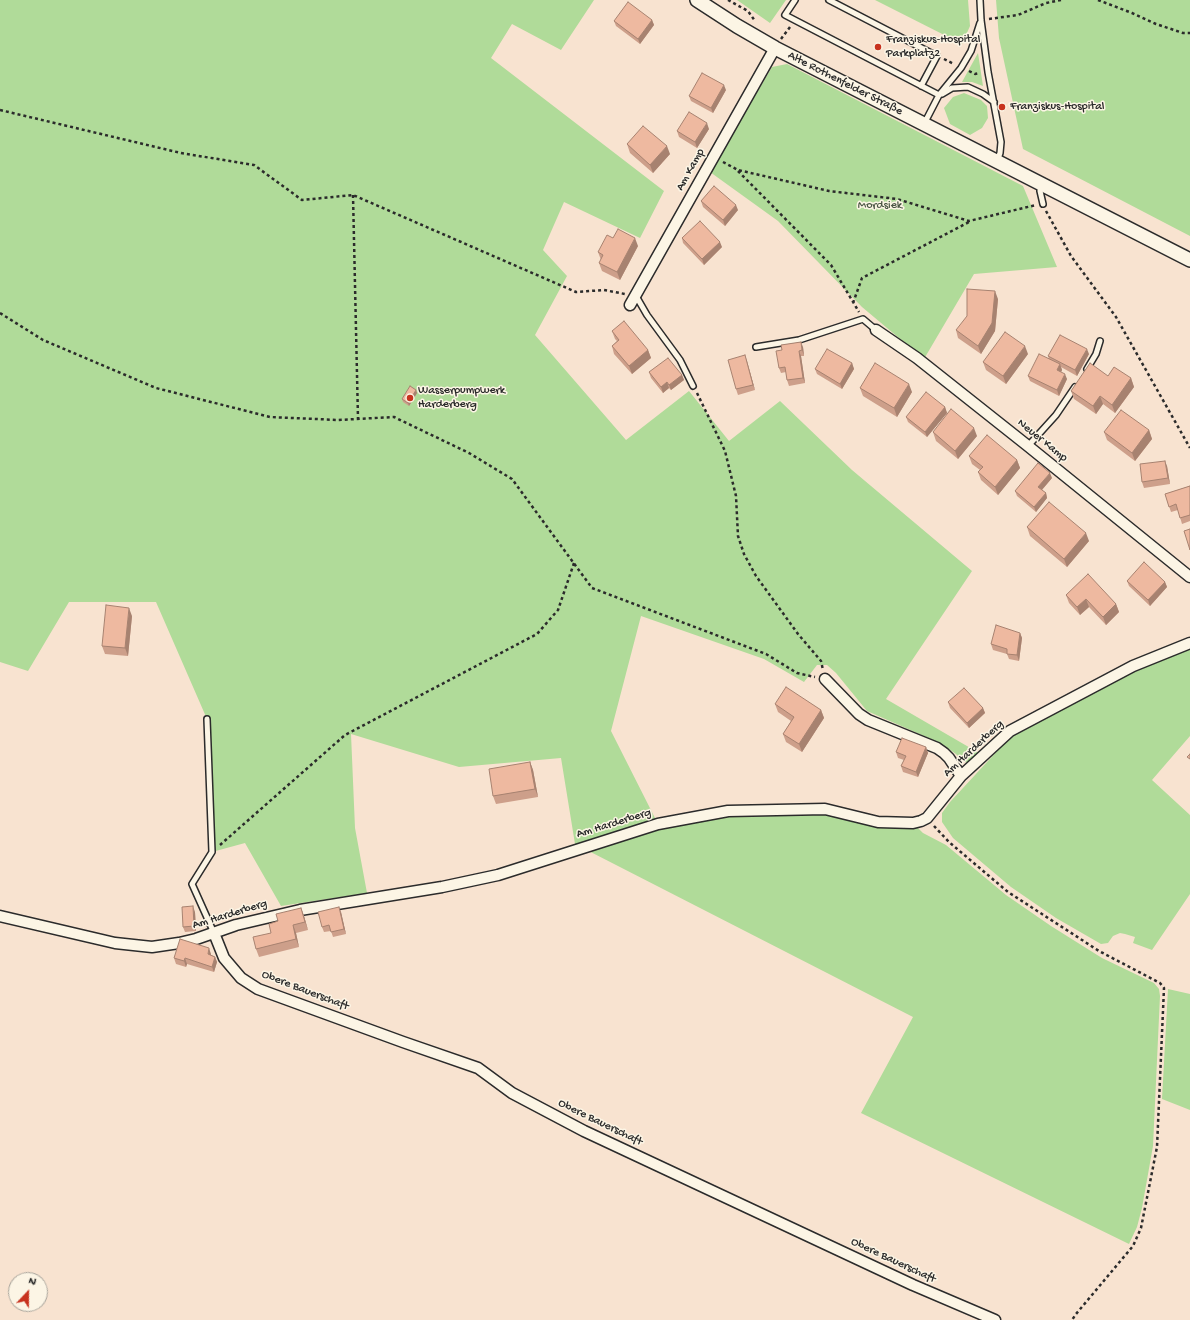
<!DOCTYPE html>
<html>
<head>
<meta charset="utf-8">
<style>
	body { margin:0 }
	#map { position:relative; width:1190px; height:1320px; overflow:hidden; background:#f8e3d0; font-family:"Gochi Hand",sans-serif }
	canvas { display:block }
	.north { position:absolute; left:8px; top:1272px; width:40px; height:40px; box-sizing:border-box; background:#fcf5e5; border:1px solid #a8a49b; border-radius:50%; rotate:22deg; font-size:11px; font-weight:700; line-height:16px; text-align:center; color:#2b2b2b }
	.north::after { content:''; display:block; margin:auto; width:14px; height:18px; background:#c8321e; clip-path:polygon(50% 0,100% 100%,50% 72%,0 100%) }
</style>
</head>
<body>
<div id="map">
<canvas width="1190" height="1320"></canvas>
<div class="north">N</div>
</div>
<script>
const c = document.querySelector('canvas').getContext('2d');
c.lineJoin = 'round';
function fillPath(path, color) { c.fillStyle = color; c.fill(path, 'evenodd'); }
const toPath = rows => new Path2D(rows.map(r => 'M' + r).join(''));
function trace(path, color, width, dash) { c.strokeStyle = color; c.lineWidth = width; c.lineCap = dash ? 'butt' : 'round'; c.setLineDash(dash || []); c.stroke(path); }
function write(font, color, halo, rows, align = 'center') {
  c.font = font + ' "Gochi Hand",sans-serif'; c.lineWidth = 3; c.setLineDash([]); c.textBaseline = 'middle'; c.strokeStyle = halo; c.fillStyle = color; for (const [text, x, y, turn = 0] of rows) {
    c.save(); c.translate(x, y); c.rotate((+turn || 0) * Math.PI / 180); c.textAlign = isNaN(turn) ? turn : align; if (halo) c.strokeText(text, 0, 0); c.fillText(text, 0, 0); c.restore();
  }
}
fillPath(toPath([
	[0,0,594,0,561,50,512,24,491,58,664,191,640,238,564,202,543,250,567,276,535,335,626,440,689,391,729,441,780,401,852,470,972,571,886,699,979,753,968,763,962,761,956,754,940,743,867,711,836,673,827,665,817,665,804,682,764,659,641,616,611,731,658,824,728,811,825,809,899,822,918,828,923,833,946,845,1006,895,1051,926,1102,958,1154,983,1159,989,1160,996,1153,1146,1142,1208,1137,1227,1129,1244,861,1113,913,1017,575,844,561,758,459,767,351,734,355,828,367,893,281,906,245,843,212,852,207,719,156,602,69,602,28,671,0,662],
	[737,0,786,0,770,23],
	[875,0,968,0,970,26,962,44],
	[996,0,1190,0,1190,236,1023,149,999,38],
	[978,53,983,86,972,82,962,82],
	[787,64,1023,186,1057,267,974,274,924,359,862,307,778,221,710,172,772,67],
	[964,93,981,100,987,106,988,118,982,128,970,135,950,124,944,108,953,97],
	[1190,649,1190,736,1152,780,1190,815,1190,894,1152,950,1133,943,1135,937,1125,934,1120,933,1113,936,1108,943,1101,944,1056,918,1011,887,953,838,942,822,942,813,950,802,1013,734,1136,670],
	[1168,989,1190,994,1190,1110,1162,1099]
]), '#b0db99');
const service = toPath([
	[795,0,785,15,939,95],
	[829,0,937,56,921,86],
	[980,0,981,20,988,72,1001,142,1000,153,997,161],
	[942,94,952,88,968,87,983,94,994,102],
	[924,124,939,95,961,68,971,51,980,23],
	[1041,185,1040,191,1043,204],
	[636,296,647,315,680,360,693,386],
	[756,347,799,340,863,319,876,330],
	[1087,369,1096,354,1100,341],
	[1028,446,1056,415,1075,387],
	[207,719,212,852,192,884,214,933]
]);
const minor = toPath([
	[630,305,775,48],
	[876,330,917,358,1028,446,1190,577],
	[825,679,859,714,868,720,937,748,944,753,949,758,961,776],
	[0,916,115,943,152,947,179,943,196,939,236,925,300,910,442,887,498,875,658,824,728,811,825,809,878,822,913,823,921,821,927,818,961,776,1010,731,1133,666,1190,643],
	[214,933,224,958,241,978,258,989,403,1042,478,1068,512,1093,584,1131,913,1285,995,1320]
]);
const tertiary = toPath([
	[697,0,737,26,775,48,1190,260]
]);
trace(service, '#2b2b2b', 8);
trace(minor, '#2b2b2b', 13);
trace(tertiary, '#2b2b2b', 16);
trace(toPath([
	[728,0,748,11,755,21],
	[1098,0,1132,13,1156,24,1183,33,1190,33],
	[989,19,1018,15,1046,3,1061,0],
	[781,39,790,27],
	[944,59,954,64],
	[969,71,975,74,980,73],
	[0,110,181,153,254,165,302,200,353,195,576,292,604,290,625,294],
	[723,162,738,170,829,191,897,199,969,221,1036,205],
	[738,171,831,265,859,312],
	[353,195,358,419],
	[1046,211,1071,256,1116,317,1190,448],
	[853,303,862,278,969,222],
	[0,313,43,340,156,388,270,417,338,420,394,417,469,453,512,479,592,588,766,654,797,673,815,677],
	[697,393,725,451,736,496,738,536,744,554,756,576,798,634,821,661,823,670],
	[934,826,949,842,1008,892,1099,951,1160,983,1164,988,1157,1147,1141,1228,1133,1246,1076,1314,1072,1320],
	[220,845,345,735,537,634,558,610,574,563]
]), '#2b2b2b', 2.5, [3, 3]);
trace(service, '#fcf5e5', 5);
trace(minor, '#fcf5e5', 10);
trace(tertiary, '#fcf5e5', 13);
fillPath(toPath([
	[652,20,654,25,640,44,616,26,614,21],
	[726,90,713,113,691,101,689,96],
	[709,129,697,148,679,137,677,131],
	[627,144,670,154,653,173,630,153],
	[701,201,738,210,725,226,703,207],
	[682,238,722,247,704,265,683,243],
	[638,246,620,280,602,271,599,263,601,260,598,252],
	[998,299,995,331,981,354,958,338,956,330],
	[612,331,648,350,651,358,632,374,614,354,612,346,617,341,615,339],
	[803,347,804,356,801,356,805,383,789,386,787,380,786,372,781,373,779,368],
	[1028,354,1006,384,986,370,983,362],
	[1089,354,1077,376,1061,367,1062,370,1061,372,1067,379,1059,396,1030,381,1028,376,1049,359,1048,356],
	[745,355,755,390,738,395,736,389],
	[852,363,854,369,842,389,817,374,815,369],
	[649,372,682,375,684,380,671,390,669,388,663,393,651,378],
	[1108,376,1131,378,1134,387,1115,413,1103,404,1096,414,1074,399,1071,391],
	[860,388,912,392,897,417,863,396],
	[416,390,417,393,409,406,403,402,402,399],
	[945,407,947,413,927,437,908,422,906,417],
	[1149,430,1152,439,1135,461,1107,440,1104,432],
	[933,432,977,436,958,459,936,441],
	[969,456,1017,460,1020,468,998,495,981,480,978,472,980,470,972,464],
	[1167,466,1170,484,1144,488,1142,482],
	[1052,478,1042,490,1046,493,1047,498,1036,512,1017,496,1015,491],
	[1190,486,1190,521,1182,524,1178,510,1171,512,1165,494],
	[1027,527,1089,541,1067,567,1030,536],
	[1127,581,1165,582,1167,587,1150,606,1129,586],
	[1066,595,1116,604,1119,612,1106,625,1089,607,1080,615,1069,603],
	[132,616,128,656,105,654,102,646],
	[1020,633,1022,638,1019,661,1009,659,1007,654,993,650,991,644],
	[948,702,983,708,985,713,969,728,950,708],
	[775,704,821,710,824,718,802,752,786,742,783,734,791,721,778,712],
	[926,747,928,753,918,777,903,772,901,766,904,760,898,758,896,752],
	[530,762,533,770,538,797,496,804,493,796],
	[301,908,304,916,308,930,296,933,299,947,259,957,256,949,271,933,278,921],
	[195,912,196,931,185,932,183,927],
	[341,912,346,934,333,937,331,931,324,932,322,927],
	[211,954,211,955,215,957,217,962,214,972,187,964,186,967,176,964,174,958]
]), '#cd9f8a');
fillPath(toPath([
	[652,20,654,25,640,44,638,39],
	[724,85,726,90,713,113,711,108],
	[707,123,709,129,697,148,695,142],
	[667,146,670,154,653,173,650,165],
	[736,205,738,210,725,226,723,220],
	[635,238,638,246,620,280,617,272],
	[720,242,722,247,704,265,702,259],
	[995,291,998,299,995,331,981,354,978,346],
	[801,342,803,347,804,356,802,350],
	[1025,346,1028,354,1006,384,1003,376],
	[1087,349,1089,354,1077,376,1075,370],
	[648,350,651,358,632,374,629,366],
	[799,351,801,356,805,383,803,378],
	[745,355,747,361,755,390,753,385],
	[852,363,854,369,842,389,840,384],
	[1060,364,1062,370,1059,376,1057,370],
	[1065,374,1067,379,1059,396,1057,390],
	[682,375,684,380,671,390,669,385],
	[1131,378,1134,387,1115,413,1112,405],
	[667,382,669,388,663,393,661,387],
	[909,384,912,392,897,417,894,408],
	[416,390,417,393,409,406,408,403],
	[1100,396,1103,404,1096,414,1093,406],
	[945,407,947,413,927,437,925,432],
	[974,428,977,436,958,459,955,451],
	[1149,430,1152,439,1135,461,1132,453],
	[1017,460,1020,468,998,495,995,487],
	[1165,461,1167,466,1170,484,1168,478],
	[1050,473,1052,478,1040,492,1038,487],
	[1046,493,1047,498,1036,512,1034,507],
	[1086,533,1089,541,1067,567,1064,559],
	[1165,582,1167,587,1150,606,1148,600],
	[1086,599,1089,607,1080,615,1077,607],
	[1116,604,1119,612,1106,625,1103,617],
	[129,608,132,616,128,656,125,648],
	[1020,633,1022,638,1019,661,1017,655],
	[983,708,985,713,969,728,967,723],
	[821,710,824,718,802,752,799,744],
	[926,747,928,753,918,777,916,772],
	[530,762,533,770,538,797,535,789],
	[193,906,195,912,196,931,194,926],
	[339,907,341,912,346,934,344,929],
	[301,908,304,916,308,930,305,922],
	[293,925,296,933,299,947,296,939],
	[209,948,211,954,210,960,208,954],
	[215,957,217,962,214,972,212,967],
	[185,958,187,964,186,967,184,961]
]), '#a78270');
const building = toPath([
	[628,2,652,20,638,39,614,21,628,2],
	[702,73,724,85,711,108,689,96,702,73],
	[689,112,707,123,695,142,677,131,689,112],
	[643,126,667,146,650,165,627,144,643,126],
	[714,186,736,205,723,220,701,201,714,186],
	[700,221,720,242,702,259,682,238,700,221],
	[618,229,635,238,617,272,599,263,603,255,598,252,607,235,613,238,618,229],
	[967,289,995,291,992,323,978,346,956,330,967,316,967,289],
	[624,321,648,350,629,366,612,346,619,340,612,331,624,321],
	[1005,332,1025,346,1003,376,983,362,1005,332],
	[1060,335,1087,349,1075,370,1048,356,1060,335],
	[801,342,802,350,799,351,803,378,787,380,785,367,779,368,776,351,782,350,781,345,801,342],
	[827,349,852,363,840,384,815,369,827,349],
	[1039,354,1060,364,1057,370,1065,374,1057,390,1028,376,1039,354],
	[745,355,753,385,736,389,728,360,745,355],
	[668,358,682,375,669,385,667,382,661,387,649,372,668,358],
	[875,363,909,384,894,408,860,388,875,363],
	[1090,363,1108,376,1114,367,1131,378,1112,405,1100,396,1093,406,1071,391,1090,363],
	[410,386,416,390,408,403,402,399,410,386],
	[926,392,945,407,925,432,906,417,926,392],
	[951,409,974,428,955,451,933,432,951,409],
	[1121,410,1149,430,1132,453,1104,432,1121,410],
	[987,435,1017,460,995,487,978,472,983,467,969,456,987,435],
	[1165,461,1168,478,1142,482,1140,464,1165,461],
	[1038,463,1050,473,1038,487,1046,493,1034,507,1015,491,1038,463],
	[1190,486,1190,515,1180,518,1176,504,1169,507,1165,494,1190,486],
	[1049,502,1086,533,1064,559,1027,527,1049,502],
	[1190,529,1190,550,1184,531,1190,529],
	[1144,562,1165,582,1148,600,1127,581,1144,562],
	[1088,574,1116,604,1103,617,1086,599,1077,607,1066,595,1088,574],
	[106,605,129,608,125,648,102,646,106,605],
	[996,625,1020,633,1017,655,1007,654,1007,649,991,644,996,625],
	[786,687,821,710,799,744,783,734,794,717,775,704,786,687],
	[964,688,983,708,967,723,948,702,964,688],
	[902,738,926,747,916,772,901,766,906,756,896,752,902,738],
	[1190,754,1190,759,1187,757,1190,754],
	[530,762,535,789,493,796,489,769,530,762],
	[193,906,194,926,183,927,182,907,193,906],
	[339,907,344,929,331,932,329,925,322,927,318,912,339,907],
	[301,908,305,922,293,925,296,939,256,949,253,937,271,933,269,924,278,921,276,914,301,908],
	[180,939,209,948,208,954,215,957,212,967,185,958,184,961,174,958,180,939]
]);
fillPath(building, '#eeb9a0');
trace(building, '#a78270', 1);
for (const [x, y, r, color] of [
	[878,47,4,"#c8321e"],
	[1002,107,4,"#c8321e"],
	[410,398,4,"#c8321e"]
]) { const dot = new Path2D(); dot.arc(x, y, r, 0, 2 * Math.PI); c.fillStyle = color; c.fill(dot); trace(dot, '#fcf5e5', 1.5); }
write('12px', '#2b2b2b', '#fcf5e5', [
	["Franziskus-Hospital",886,40],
	["Parkplatz2",886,54],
	["Franziskus-Hospital",1010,107],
	["Wasserpumpwerk",418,391],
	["Harderberg",418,405]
], 'left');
write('12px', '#2b2b2b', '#fcf5e5', [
	["Alte Rothenfelder Straße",845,84,27],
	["Am Kamp",691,170,-61],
	["Neuer Kamp",1042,441,39],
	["Am Harderberg",974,749,-43],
	["Am Harderberg",614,824,-17],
	["Am Harderberg",230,915,-17],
	["Obere Bauerschaft",305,991,21],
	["Obere Bauerschaft",600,1123,26],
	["Obere Bauerschaft",893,1261,25]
]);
write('12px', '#4c5746', '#fcf5e5', [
	["Mordsiek",880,206]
]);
</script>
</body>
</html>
